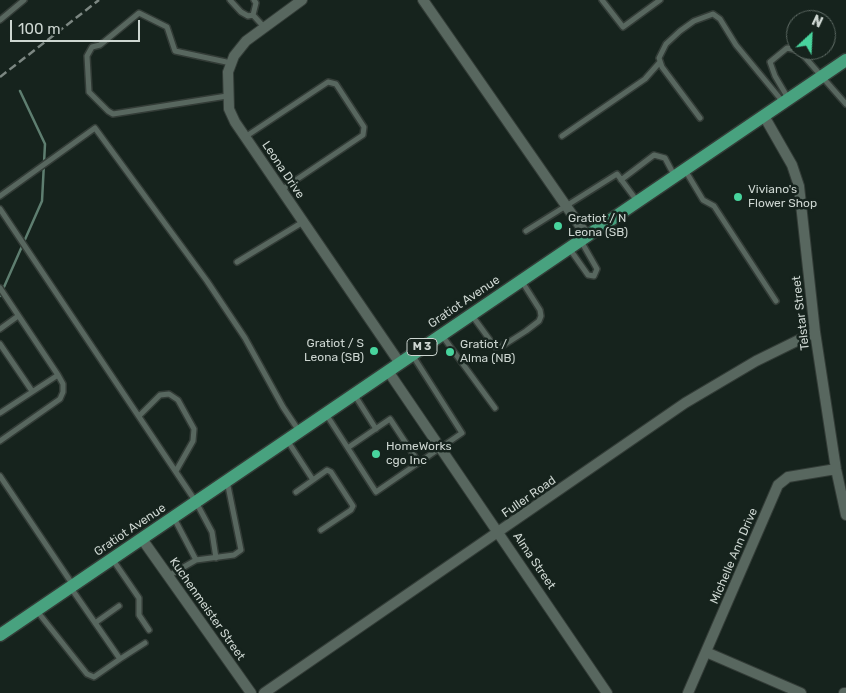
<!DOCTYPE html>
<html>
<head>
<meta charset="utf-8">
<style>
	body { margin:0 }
	#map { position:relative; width:846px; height:693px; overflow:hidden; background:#16231d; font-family:Rubik,sans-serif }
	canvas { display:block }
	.north { position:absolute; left:786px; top:10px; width:50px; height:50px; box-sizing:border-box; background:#16231d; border:1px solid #5f6b65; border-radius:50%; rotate:25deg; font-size:14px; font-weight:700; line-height:20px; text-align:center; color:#cdd6d1 }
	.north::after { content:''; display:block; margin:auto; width:18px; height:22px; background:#48d49d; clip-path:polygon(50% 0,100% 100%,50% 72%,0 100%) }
	.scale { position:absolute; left:10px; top:20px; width:130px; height:22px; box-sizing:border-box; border:2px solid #cdd6d1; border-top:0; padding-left:6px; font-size:15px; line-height:18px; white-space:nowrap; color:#cdd6d1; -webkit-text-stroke:4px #16231d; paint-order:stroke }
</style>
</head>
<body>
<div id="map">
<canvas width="846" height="693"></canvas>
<div class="north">N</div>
<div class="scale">100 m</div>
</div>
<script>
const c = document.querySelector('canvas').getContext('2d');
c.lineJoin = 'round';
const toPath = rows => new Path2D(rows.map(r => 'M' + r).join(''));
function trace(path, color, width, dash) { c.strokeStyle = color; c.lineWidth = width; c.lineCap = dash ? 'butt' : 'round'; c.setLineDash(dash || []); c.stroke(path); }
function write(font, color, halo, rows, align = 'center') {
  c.font = font + ' Rubik,sans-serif'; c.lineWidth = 5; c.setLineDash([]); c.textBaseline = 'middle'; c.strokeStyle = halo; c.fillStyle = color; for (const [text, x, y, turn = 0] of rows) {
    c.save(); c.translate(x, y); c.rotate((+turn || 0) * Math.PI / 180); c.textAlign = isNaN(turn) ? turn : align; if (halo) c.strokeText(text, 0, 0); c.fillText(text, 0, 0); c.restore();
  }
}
trace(toPath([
	[0,296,42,201,45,144,20,91]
]), '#5e7e70', 2.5);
const lane = toPath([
	[230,0,241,12,248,16,253,15],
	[602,0,623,27,660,0],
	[253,15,264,27],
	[253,15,256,3,254,0],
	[0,20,24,0],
	[797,50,803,55,846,104],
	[227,96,113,114,108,111,89,92,87,56,92,47,100,45,139,13,167,27,175,51,231,63],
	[788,98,775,76,770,62,787,48,796,50],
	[700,118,662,67,659,58,666,44,680,31,694,21,713,14,720,19,736,45,783,102],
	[562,136,645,79,660,62],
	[245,137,328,82,336,84,364,127,363,135,281,190],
	[685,170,703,200,714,206,776,301],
	[621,180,654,155,665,158,674,175],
	[0,196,95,128,207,281,245,338,283,407,299,431],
	[0,209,196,502,212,532,216,558],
	[526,231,617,174,637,201],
	[569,248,588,275,594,276,597,269,581,241],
	[237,262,303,222],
	[0,288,58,375,63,384,63,392,60,399,0,441],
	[471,314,495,347,504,345,526,331,539,321,541,316,540,310,521,280],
	[0,329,18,316],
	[441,334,495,408],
	[0,344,32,391],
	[354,394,376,429],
	[0,413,58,375],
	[326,414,376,492,462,433,413,356],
	[139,416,160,395,169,394,178,400,194,429,193,441,176,471],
	[287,440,313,480,327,470,331,472,353,506,351,510,321,530],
	[349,447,390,419,419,463],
	[0,476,73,585],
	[296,492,313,480],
	[174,518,196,560],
	[113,560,139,598,139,615,149,630],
	[168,576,196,560,234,555,241,550,227,481],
	[37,611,87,674,94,677,120,659,71,588],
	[95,623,119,606],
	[120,659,145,643]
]);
const street = toPath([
	[302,0,246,41,234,56,228,72,229,109,235,122,399,362],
	[423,0,587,236],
	[764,116,792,165,799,186,815,332,836,469,846,515],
	[388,371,607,693],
	[142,539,251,693],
	[706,652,801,693],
	[264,693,685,403,756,361,815,332],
	[688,693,778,485,788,477,836,469],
	[844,693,846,693]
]);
const primary = toPath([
	[0,635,846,60]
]);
trace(lane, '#333c37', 8);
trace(street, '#333c37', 12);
trace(primary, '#333c37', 15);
trace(lane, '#58675f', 5);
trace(street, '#58675f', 10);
trace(primary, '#48a27f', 12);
trace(toPath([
	[0,77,99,0]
]), '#7c8782', 2.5, [8, 4]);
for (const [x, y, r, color] of [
	[738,197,5,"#48d49d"],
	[558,226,5,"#48d49d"],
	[374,351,5,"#48d49d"],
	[450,352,5,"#48d49d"],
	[376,454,5,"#48d49d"]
]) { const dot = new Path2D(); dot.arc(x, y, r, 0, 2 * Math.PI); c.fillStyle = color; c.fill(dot); trace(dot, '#16231d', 2); }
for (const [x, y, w] of [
	[422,347,30]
]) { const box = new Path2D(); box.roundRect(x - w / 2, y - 8.5, w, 17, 4); c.fillStyle = '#16231d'; c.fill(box); trace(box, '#cdd6d1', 1); }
write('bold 11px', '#cdd6d1', null, [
	["M 3",422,347]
]);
write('12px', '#cdd6d1', '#16231d', [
	["Leona Drive",283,170,56],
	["Gratiot Avenue",464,302,-34],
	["Telstar Street",801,313,-97],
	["Fuller Road",529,497,-35],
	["Gratiot Avenue",130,530,-34],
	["Michelle Ann Drive",734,556,-67],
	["Alma Street",534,561,56],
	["Kuchenmeister Street",207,609,55]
]);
write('12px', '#cdd6d1', '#16231d', [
	["Viviano's",748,190],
	["Flower Shop",748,204],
	["Gratiot / N",568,219],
	["Leona (SB)",568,233],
	["Gratiot / S",364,344,"right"],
	["Leona (SB)",364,358,"right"],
	["Gratiot /",460,345],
	["Alma (NB)",460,359],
	["HomeWorks",386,447],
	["cgo Inc",386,461]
], 'left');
</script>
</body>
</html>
